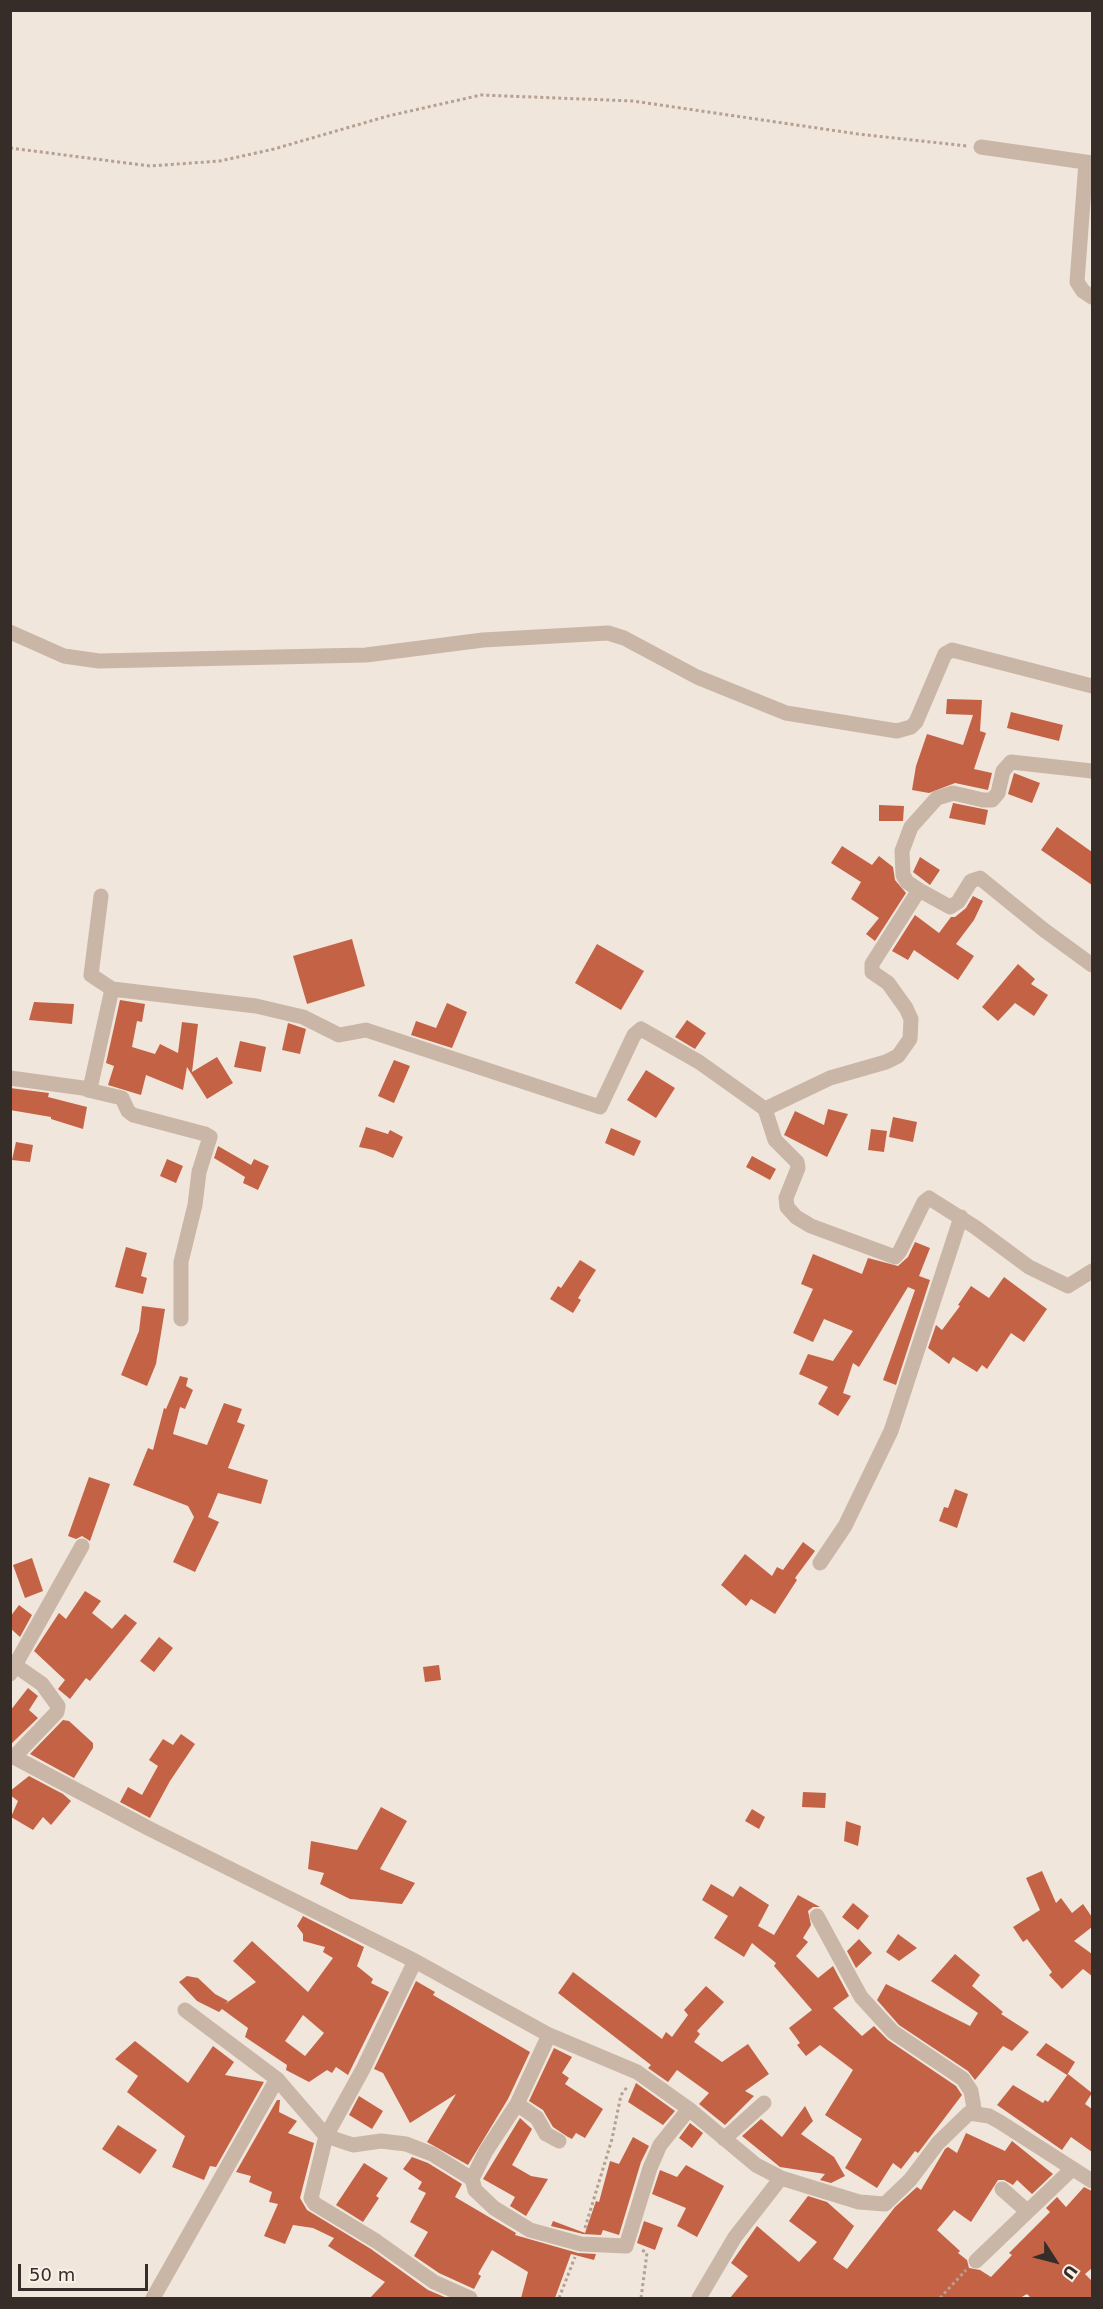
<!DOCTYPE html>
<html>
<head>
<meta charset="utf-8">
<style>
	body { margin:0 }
	#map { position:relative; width:1103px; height:2309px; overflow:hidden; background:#f1e6db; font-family:"DejaVu Sans",sans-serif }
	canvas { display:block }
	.frame { position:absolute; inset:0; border:12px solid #362c28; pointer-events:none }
	.north { position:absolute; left:1025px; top:2231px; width:60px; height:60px; -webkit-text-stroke:4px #f9f0e7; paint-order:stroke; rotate:126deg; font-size:16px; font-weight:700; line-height:24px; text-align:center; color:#362c28 }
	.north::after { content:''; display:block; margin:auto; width:21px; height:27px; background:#362c28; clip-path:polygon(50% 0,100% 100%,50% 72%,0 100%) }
	.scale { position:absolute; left:18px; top:2264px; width:130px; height:27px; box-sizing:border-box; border:3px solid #362c28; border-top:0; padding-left:8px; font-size:18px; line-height:21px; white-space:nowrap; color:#362c28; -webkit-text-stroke:4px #f9f0e7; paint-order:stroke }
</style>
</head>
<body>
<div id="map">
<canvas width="1103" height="2309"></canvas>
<div class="frame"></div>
<div class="north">U</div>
<div class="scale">50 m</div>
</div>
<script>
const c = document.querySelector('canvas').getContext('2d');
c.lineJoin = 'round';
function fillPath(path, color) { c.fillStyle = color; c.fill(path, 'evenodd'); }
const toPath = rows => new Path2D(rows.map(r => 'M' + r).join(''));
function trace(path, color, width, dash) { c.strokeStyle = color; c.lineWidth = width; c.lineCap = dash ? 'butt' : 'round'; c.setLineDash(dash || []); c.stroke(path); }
fillPath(toPath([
	[947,699,982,700,980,731,986,733,974,769,992,773,988,790,955,783,929,793,912,790,916,766,927,734,963,745,973,715,946,714],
	[1011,712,1063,725,1059,741,1007,728],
	[1014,773,1040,783,1032,803,1008,794],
	[953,803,988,810,985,825,949,818],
	[879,805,904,806,903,821,879,821],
	[1057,827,1092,852,1092,885,1041,850],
	[842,846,872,865,879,856,893,867,895,880,906,893,875,941,866,934,879,918,851,899,861,882,831,863],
	[920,857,940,870,930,885,913,872],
	[973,896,983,901,974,920,956,944,974,956,958,980,914,950,908,960,892,951,915,915,939,933,951,917,955,917,966,908],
	[352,939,365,986,307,1004,293,956],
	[597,944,644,971,621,1010,575,983],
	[1018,964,1035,979,1031,984,1048,995,1034,1016,1015,1003,998,1021,982,1007],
	[120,1000,145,1004,142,1022,137,1021,132,1047,155,1054,160,1044,178,1053,182,1022,198,1024,192,1072,217,1057,233,1083,207,1099,187,1067,183,1090,146,1075,141,1095,108,1085,114,1066,106,1063],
	[34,1002,74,1004,72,1024,29,1020],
	[447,1003,467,1012,452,1048,411,1035,416,1021,436,1028],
	[687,1020,706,1033,695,1049,675,1037],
	[288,1023,306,1029,300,1054,282,1050],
	[240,1041,266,1047,261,1072,234,1067],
	[394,1060,410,1066,394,1103,378,1096],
	[646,1070,675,1088,656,1118,627,1100],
	[10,1088,49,1093,48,1097,87,1107,83,1129,51,1119,51,1117,10,1110],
	[828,1109,848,1114,827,1157,784,1135,795,1111,824,1125],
	[893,1117,917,1122,913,1142,889,1137],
	[366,1127,388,1134,390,1130,403,1137,393,1158,374,1150,359,1147],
	[611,1128,641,1141,634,1156,605,1143],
	[871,1129,887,1131,884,1152,868,1150],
	[16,1142,33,1145,30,1162,12,1160],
	[218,1146,251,1165,254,1159,269,1166,258,1190,243,1183,245,1177,214,1158],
	[752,1156,776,1169,770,1180,746,1167],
	[167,1159,183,1166,176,1183,160,1176],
	[915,1242,930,1248,919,1276,930,1280,896,1385,883,1380,915,1290,908,1287,859,1367,853,1363,843,1393,851,1396,838,1416,818,1404,828,1387,799,1374,808,1354,833,1361,853,1331,824,1319,813,1342,793,1333,813,1289,801,1284,813,1254,862,1274,868,1258,898,1266,908,1257],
	[126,1247,147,1253,141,1276,147,1278,143,1294,115,1287],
	[580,1260,596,1270,578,1298,581,1300,573,1313,550,1299,558,1286,561,1288],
	[1004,1277,1047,1309,1024,1342,1011,1333,987,1369,982,1365,977,1372,953,1357,949,1364,928,1348,936,1325,942,1330,960,1306,958,1305,971,1286,989,1298],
	[142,1306,165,1309,156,1364,147,1386,121,1375,139,1331],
	[180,1376,188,1378,186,1386,193,1390,185,1409,180,1407,173,1434,207,1445,224,1403,242,1409,237,1422,245,1425,228,1468,268,1480,261,1504,218,1493,208,1517,219,1522,195,1572,173,1562,194,1517,188,1506,133,1485,148,1448,153,1450,164,1408,166,1409],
	[89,1477,110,1484,90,1541,82,1536,76,1539,68,1536],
	[955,1489,968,1494,957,1528,939,1521,944,1507,948,1508],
	[803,1542,815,1551,795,1578,797,1580,775,1614,751,1599,746,1606,721,1585,745,1554,772,1576,777,1567,783,1570],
	[32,1558,43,1591,25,1598,13,1565],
	[85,1591,101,1601,92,1613,112,1629,125,1614,137,1623,90,1681,86,1678,70,1699,58,1689,65,1680,34,1651,59,1613,66,1619],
	[19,1605,32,1615,20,1637,10,1628,10,1617],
	[159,1637,173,1648,154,1672,140,1661],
	[439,1665,441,1680,425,1682,423,1667],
	[28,1688,38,1696,29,1710,38,1718,10,1745,10,1711],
	[63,1720,69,1721,93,1743,93,1748,74,1778,30,1754],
	[181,1734,195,1744,170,1781,150,1818,120,1802,128,1787,142,1795,158,1766,149,1760,163,1739,173,1745],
	[29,1776,63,1794,71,1801,51,1825,43,1817,33,1830,11,1817,18,1801,10,1795,10,1791],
	[803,1792,826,1793,825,1808,802,1807],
	[381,1807,407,1821,380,1869,415,1883,402,1904,350,1899,320,1884,324,1873,308,1869,311,1841,357,1850],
	[752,1809,765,1817,759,1829,745,1821],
	[846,1821,861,1826,858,1846,844,1841],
	[1042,1871,1056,1903,1061,1898,1072,1913,1083,1904,1092,1917,1092,1927,1074,1941,1092,1954,1092,1976,1083,1969,1062,1989,1049,1975,1052,1972,1027,1939,1023,1942,1013,1927,1040,1910,1026,1878],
	[711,1884,733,1897,740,1886,769,1905,758,1926,774,1935,798,1895,820,1907,813,1907,808,1911,811,1925,803,1938,808,1942,796,1956,818,1978,833,1966,849,1996,833,2008,862,2036,874,2026,888,2040,956,2086,962,2095,918,2153,915,2151,901,2169,893,2163,877,2188,845,2168,862,2139,825,2115,853,2070,820,2045,806,2056,797,2045,800,2043,789,2028,812,2010,774,1966,776,1963,752,1943,744,1957,714,1938,728,1916,702,1900],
	[853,1903,869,1916,858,1930,842,1917],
	[303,1916,364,1947,357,1966,373,1979,371,1983,389,1992,348,2075,336,2067,332,2073,327,2070,309,2082,286,2070,287,2065,245,2037,248,2028,222,2009,219,2012,197,2001,179,1982,187,1976,198,1978,215,1994,228,2001,225,2004,256,1982,233,1961,252,1941,308,1992,333,1958,323,1952,325,1947,303,1941,303,1934,297,1926],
	[303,2015,324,2033,305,2056,285,2041],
	[898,1934,917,1948,899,1961,886,1952],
	[859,1939,872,1953,856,1968,847,1951],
	[955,1954,980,1975,972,1986,1003,2012,1001,2014,1029,2032,1012,2051,1003,2046,975,2080,968,2071,899,2025,877,2000,886,1984,970,2026,978,2013,931,1981],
	[573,1972,662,2039,666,2032,672,2037,688,2015,684,2010,706,1986,724,2002,697,2031,700,2034,694,2042,722,2062,748,2044,769,2074,745,2091,754,2096,725,2125,699,2104,709,2093,677,2070,668,2082,648,2068,651,2065,558,1993],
	[416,1981,435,1992,433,1995,530,2052,508,2099,468,2165,427,2142,456,2094,410,2123,383,2073,374,2069],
	[135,2041,188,2083,213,2046,234,2062,225,2075,264,2082,216,2167,210,2166,204,2180,172,2167,185,2136,127,2092,138,2076,115,2059],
	[1046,2043,1075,2062,1067,2075,1036,2055],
	[554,2048,572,2057,562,2073,569,2078,565,2084,603,2109,585,2138,576,2133,572,2139,568,2137,553,2127,543,2110,529,2101],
	[1068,2074,1092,2093,1085,2104,1092,2109,1092,2152,1071,2137,1062,2150,997,2105,1013,2085,1043,2103,1045,2100,1048,2102],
	[636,2083,675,2111,663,2125,628,2102],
	[359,2096,383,2111,372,2129,349,2115],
	[277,2100,280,2100,279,2112,297,2121,288,2133,314,2143,300,2198,307,2210,371,2249,428,2290,447,2298,370,2298,385,2282,328,2246,334,2238,313,2228,293,2225,285,2244,264,2236,278,2204,269,2202,272,2192,249,2182,251,2176,236,2172],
	[805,2106,813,2121,801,2134,834,2157,845,2176,831,2183,820,2180,825,2174,780,2167,742,2136,761,2119,782,2137],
	[520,2118,532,2129,512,2165,531,2176,548,2179,526,2216,510,2206,515,2197,483,2179],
	[690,2123,703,2133,692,2148,679,2138],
	[118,2125,157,2150,140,2174,102,2149],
	[966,2133,1005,2151,1012,2141,1053,2174,1032,2194,1017,2180,1013,2185,1004,2180,998,2180,971,2222,954,2210,937,2230,960,2251,958,2253,967,2260,969,2268,980,2270,991,2277,1012,2255,1009,2253,1050,2212,1046,2208,1057,2197,1066,2207,1084,2187,1092,2191,1092,2268,1085,2274,1092,2281,1092,2298,1031,2298,1027,2294,1020,2298,730,2298,748,2276,731,2263,757,2226,799,2262,817,2242,789,2221,808,2196,827,2202,854,2226,833,2259,847,2269,895,2207,917,2187,921,2190,945,2149,948,2147,957,2153],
	[633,2137,649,2146,641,2162,619,2235,603,2230,601,2235,583,2234,551,2226,553,2221,585,2233,596,2201,599,2202,610,2161,619,2164],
	[412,2157,428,2163,462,2184,455,2197,516,2233,515,2235,578,2253,596,2254,594,2260,571,2254,555,2298,521,2298,528,2272,492,2250,478,2274,481,2276,474,2289,439,2273,414,2256,428,2232,410,2222,426,2193,418,2189,422,2182,403,2169],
	[364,2163,388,2178,376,2196,379,2198,363,2222,336,2205],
	[686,2165,724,2186,697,2237,677,2226,686,2208,652,2194,660,2170,677,2177],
	[644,2221,663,2228,655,2250,637,2243]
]), '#c46246');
trace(toPath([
	[10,148,150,166,220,161,274,149,388,116,481,95,633,101,858,134,967,146],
	[585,2228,612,2139,621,2095,628,2086],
	[559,2298,575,2257],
	[641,2298,647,2253,642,2250],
	[940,2298,966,2270]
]), '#b5a091', 3, [3, 3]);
trace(toPath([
	[981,147,1092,163],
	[1086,162,1077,282,1083,291,1092,297],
	[10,632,64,656,99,661,366,655,483,640,608,633,624,638,697,677,786,713,897,731,911,727,916,722,945,654,952,650,1092,686],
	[919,890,907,882,903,875,902,851,911,827,937,798,953,793,983,800,992,800,998,793,1003,771,1011,762,1092,771],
	[101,896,91,975,112,989,256,1006,303,1017,339,1035,366,1030,600,1107,634,1035,641,1029,699,1062,765,1109,830,1078,886,1062,898,1056,910,1039,911,1019,906,1008,888,983,872,972,872,964,919,890,950,907,958,902,971,881,980,878,1044,930,1092,965],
	[10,1078,90,1089,112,989],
	[88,1090,122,1098,128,1111,133,1115,205,1134,210,1137,199,1172,195,1205,181,1262,181,1319],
	[765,1109,775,1140,797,1162,798,1168,786,1198,787,1207,796,1217,811,1226,895,1257,900,1251,924,1202,929,1198,975,1227,1029,1267,1068,1286,1092,1271],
	[820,1563,845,1526,891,1431,961,1217],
	[10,1674,82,1546],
	[10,1755,150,1829,415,1961,549,2035,637,2072,689,2109,756,2165,781,2178,859,2202,885,2204,910,2180,938,2143,969,2113,989,2116,1000,2122,1092,2181],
	[14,1757,57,1712,58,1706,42,1684,16,1666],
	[817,1916,861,1997,893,2032,963,2079,971,2091,975,2114],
	[415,1961,363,2069,326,2136,311,2198,315,2204,376,2241,434,2282,470,2298],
	[185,2010,277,2079,326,2136,353,2145,381,2141,406,2144,432,2154,472,2179,486,2151,517,2104,549,2035],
	[517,2104,537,2118,546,2134,559,2141],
	[724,2139,764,2103],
	[472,2179,475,2190,494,2208,530,2230,581,2244,626,2246,650,2168,660,2145,689,2109],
	[1002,2189,1027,2211],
	[976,2261,1071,2170],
	[153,2298,277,2079],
	[699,2298,735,2237,781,2178]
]), '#c9b6a7', 15);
</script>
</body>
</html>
